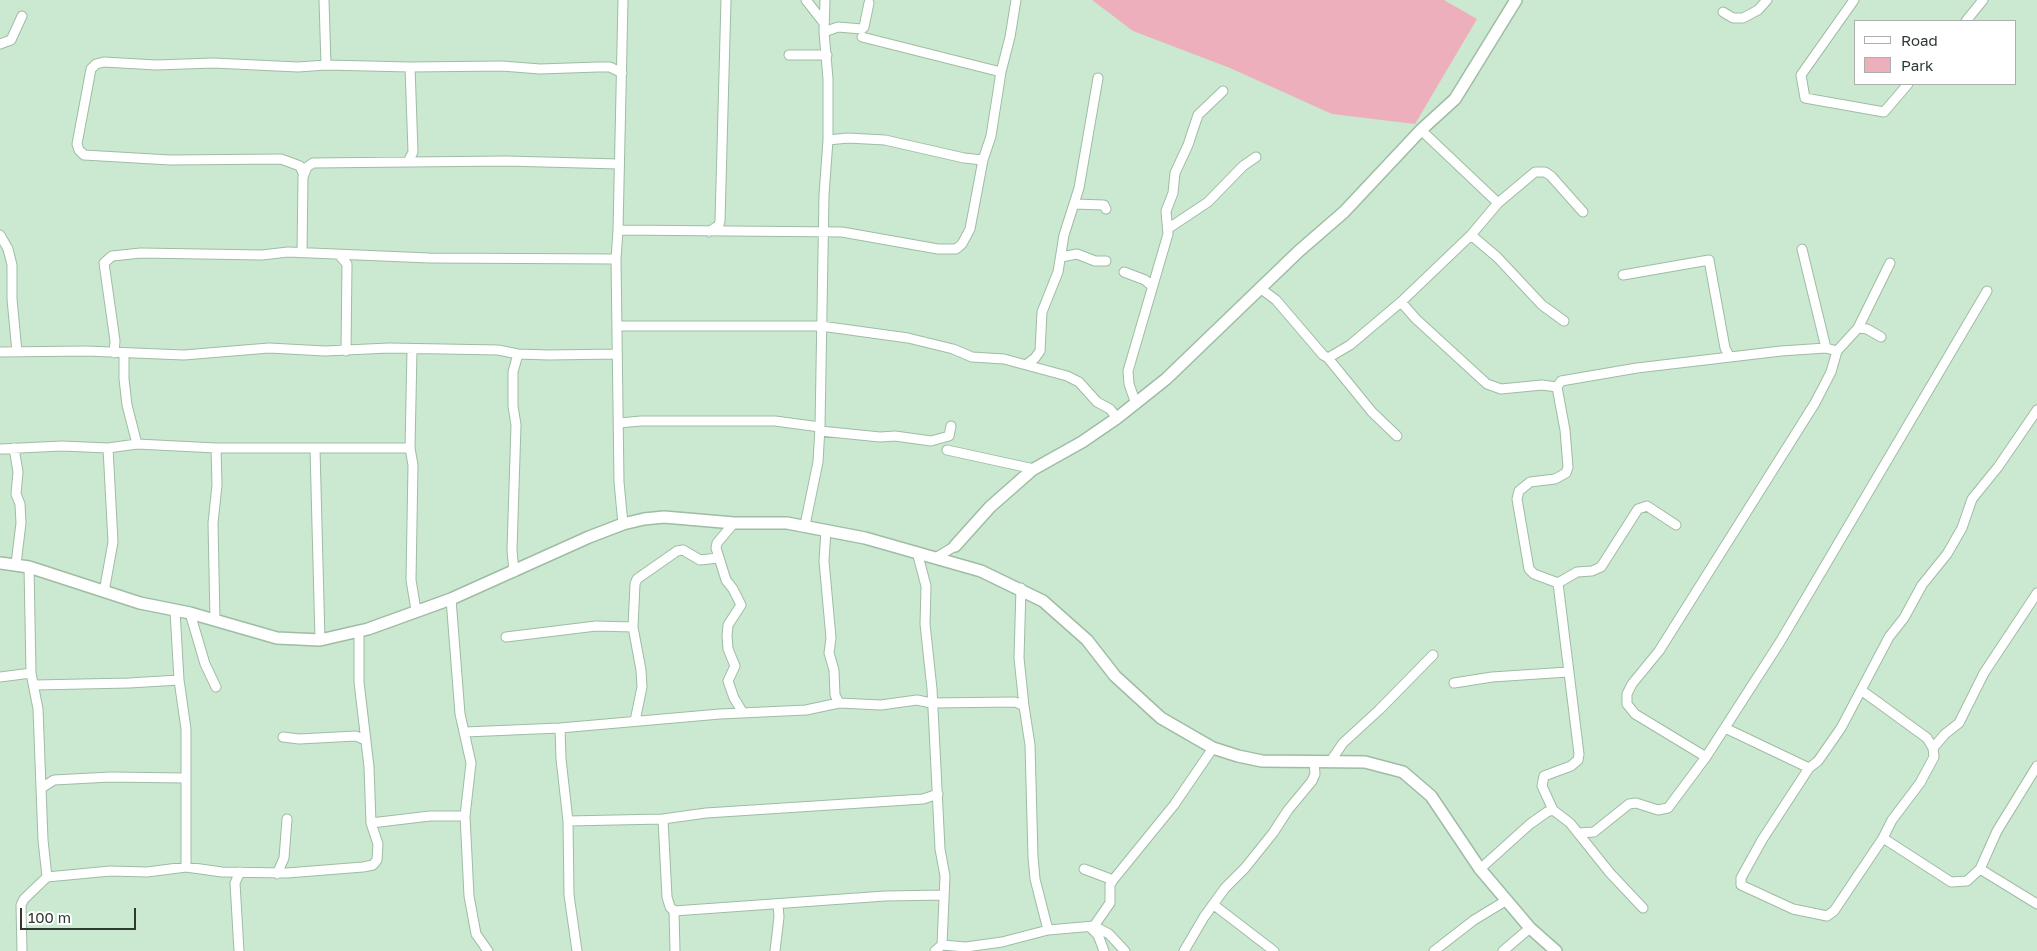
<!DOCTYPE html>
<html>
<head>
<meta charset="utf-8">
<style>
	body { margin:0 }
	#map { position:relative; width:2037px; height:951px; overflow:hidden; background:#cbe8d0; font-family:"Golos Text",sans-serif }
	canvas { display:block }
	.legend { position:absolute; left:1854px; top:20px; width:162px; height:65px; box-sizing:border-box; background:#fff; border:1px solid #abb0ac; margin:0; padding:6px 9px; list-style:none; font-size:15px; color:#2e3930 }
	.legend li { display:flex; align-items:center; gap:10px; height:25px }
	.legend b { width:25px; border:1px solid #abb0ac }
	.scale { position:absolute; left:20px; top:908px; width:116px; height:22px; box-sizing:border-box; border:2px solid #2e3930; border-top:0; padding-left:6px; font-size:15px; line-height:18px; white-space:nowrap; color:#2e3930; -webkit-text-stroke:4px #fff; paint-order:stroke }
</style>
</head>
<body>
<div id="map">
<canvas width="2037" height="951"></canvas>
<ul class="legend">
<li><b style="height:6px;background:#fff"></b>Road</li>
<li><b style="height:14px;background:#eeafbd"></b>Park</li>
</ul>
<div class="scale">100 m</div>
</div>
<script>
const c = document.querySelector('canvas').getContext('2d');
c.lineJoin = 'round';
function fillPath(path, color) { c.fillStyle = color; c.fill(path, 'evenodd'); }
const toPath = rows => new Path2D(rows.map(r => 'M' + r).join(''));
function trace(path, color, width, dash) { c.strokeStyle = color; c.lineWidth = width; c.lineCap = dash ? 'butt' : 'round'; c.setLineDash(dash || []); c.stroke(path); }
fillPath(toPath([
	[1092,0,1444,0,1477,19,1415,124,1332,114,1230,68,1133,31]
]), '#eeafbd');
const minor = toPath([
	[324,0,326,65],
	[806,0,824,23],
	[1854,0,1801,75,1805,98,1884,112,1908,84],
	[1723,12,1733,18,1743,18,1758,10,1767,0],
	[1966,21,1983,0],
	[824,32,838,27,862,29,864,27,869,3],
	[862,37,1001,72],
	[0,44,11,40,22,16],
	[789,55,827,55],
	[1421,130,1498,203],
	[828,140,848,138,885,140,964,158,983,160],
	[408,162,413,152,410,67],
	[303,173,300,166,281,159,170,160,84,155,79,150,77,144,91,69,96,64,104,62,156,65,213,63,298,67,326,65,410,67,502,66,540,69,598,67,610,67,622,73],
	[1074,204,1104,205,1106,209],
	[1169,228,1208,202,1243,166,1256,157],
	[618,230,842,232,938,249,956,249,962,244,970,229,983,160,991,136,1001,72,1010,37,1016,0],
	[709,232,719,225,720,221,726,0],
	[0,235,8,249,12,265,12,299,17,352],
	[1471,235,1497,257,1542,305,1564,321],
	[1802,249,1826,348],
	[302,253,303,177,307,167,313,163,506,161,619,164],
	[340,256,347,264,346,351],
	[1061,257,1077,254,1095,261,1106,261],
	[1124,272,1145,280,1152,286],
	[1623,275,1709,260,1725,348,1729,356],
	[1260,288,1276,300,1323,355,1328,358,1350,345,1401,302,1471,235,1498,203,1535,172,1545,172,1551,176,1583,212],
	[1401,302,1416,319,1487,384,1501,389,1542,385,1557,387],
	[618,326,821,326,908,338,953,349,972,357,1004,359,1067,376,1079,382,1097,402,1110,409,1117,418],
	[1858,328,1890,263],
	[1881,337,1867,329,1858,328,1837,351,1831,372,1815,403,1659,651,1632,684,1627,694,1627,704,1635,714,1706,757,1780,642,1987,291],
	[0,352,86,351,184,355,269,348,325,351,389,348,498,350,518,354,549,355,617,354],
	[114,353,115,341,104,263,112,256,141,253,262,255,288,252,429,258,616,259],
	[124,354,124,379,127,405,137,444],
	[1328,358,1372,412,1397,436],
	[1027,364,1035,358,1040,351,1042,312,1058,272,1064,235,1079,188,1098,78],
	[1136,404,1129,384,1128,371,1168,234,1166,211,1173,193,1175,173,1188,145,1198,115,1223,91],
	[619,423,641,421,775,421,820,427],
	[820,431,880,437,895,436,931,441,949,436,951,426],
	[14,448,18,472,16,494,20,504,21,523,16,564],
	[410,448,412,350],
	[0,449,62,446,108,448,137,444,216,448,410,448,413,465,411,580,416,610],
	[315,449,320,640],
	[947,450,1034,469],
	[734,523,717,543,716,548,726,580,733,589,741,605,728,625,727,636,728,649,735,666,728,681,734,698,743,713],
	[623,524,619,482,616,259,618,230,623,0],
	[805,525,818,462,820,427,824,195,828,140,828,79,824,32,825,0],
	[826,530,824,561,831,638,829,653,834,670,835,695,839,703],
	[917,552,926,586,925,624,932,689,940,849,945,876,942,945,935,951],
	[937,557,955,546],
	[29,567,31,673,38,709,43,840,47,877],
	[514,572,512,550,516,425,513,406,513,372,518,354],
	[1558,583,1534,574,1529,569,1517,499,1519,491,1530,482,1555,479,1566,473,1568,467,1565,430,1557,387,1561,381,1637,368,1781,351,1826,348,1837,351],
	[1558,583,1579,754,1578,760,1571,766,1544,776,1542,786,1553,810,1570,823,1610,873,1643,908],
	[1558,583,1577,572,1592,571,1601,567,1638,509,1647,506,1676,525],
	[1021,588,1019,658,1024,706,1030,745,1033,857,1035,879,1048,930],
	[104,592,113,542,108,448],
	[451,599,460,714,471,763,465,816,469,896,476,934,488,951],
	[175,611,179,680,186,729,186,867],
	[190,613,205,664,216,687],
	[215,620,213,523,217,485,216,448],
	[506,637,596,626,633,627],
	[0,677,31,673],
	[1454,683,1492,677,1568,672],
	[35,685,129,683,179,680],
	[635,721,642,687,641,670,633,627,635,584,637,579,677,551,683,550,700,560,718,558],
	[560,728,561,759,568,821,569,895,577,951],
	[1725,728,1809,768,1818,761,1841,728,1889,637,1904,618,1922,585,1947,554,1962,528,1972,499,1998,467,2037,410],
	[465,732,560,728,720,714,806,710,839,703,881,705,917,700,931,703,1015,702,1024,706],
	[283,737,299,739,356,736,365,740],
	[1933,748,1945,734,1959,723,1984,673,2037,593],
	[1330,762,1343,743,1379,710,1433,655],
	[1809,768,1762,840,1741,878,1741,885,1793,909,1827,916,1834,911,1883,838,1892,820,1920,783,1934,757,1933,748,1927,738,1861,690],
	[43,787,54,780,110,777,185,778],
	[663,819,667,897,670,907,674,911,675,951],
	[568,821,663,819,706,813,923,799,938,794],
	[371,823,430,816,465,816],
	[1579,833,1594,832,1629,804,1636,803,1658,810,1668,808,1706,757],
	[1883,838,1951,882,1967,881,1980,869,1997,831,2037,766],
	[1084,869,1113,880],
	[1480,869,1530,824,1547,812,1553,810],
	[1980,869,2037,904],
	[277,874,284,858,287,819],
	[1214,905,1274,951],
	[674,911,885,896,944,895],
	[1094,926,1109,934,1125,951],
	[1090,927,1098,935,1104,951],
	[942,945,966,947,1002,942,1048,930,1094,926,1110,903,1110,885,1113,880,1174,805,1213,748],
	[22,951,21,905,24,899,47,877,110,871,147,872,186,867,222,872,287,873,363,867,373,865,377,860,378,844,371,823,369,767,359,682,359,631],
	[239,951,235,883,240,872],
	[775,951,779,917,778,905],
	[1184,951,1204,917,1225,888,1245,868,1273,833,1288,810,1312,781,1315,774,1314,762],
	[1434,951,1474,920,1507,900],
	[1503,951,1530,928]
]);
const tertiary = toPath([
	[955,546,990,507,1032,470,1082,442,1117,418,1166,379,1299,251,1344,212,1421,130,1455,99,1516,0],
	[0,563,29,567,140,603,190,613,277,638,320,640,368,629,451,599,589,537,623,524,644,519,664,517,734,523,787,523,865,538,981,571,1043,601,1087,640,1115,676,1161,718,1213,748,1238,756,1262,761,1365,762,1403,772,1431,796,1480,869,1530,928,1556,951]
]);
trace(minor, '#9fbca4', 11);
trace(tertiary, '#9fbca4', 14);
trace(minor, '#fff', 9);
trace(tertiary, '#fff', 11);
</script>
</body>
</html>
